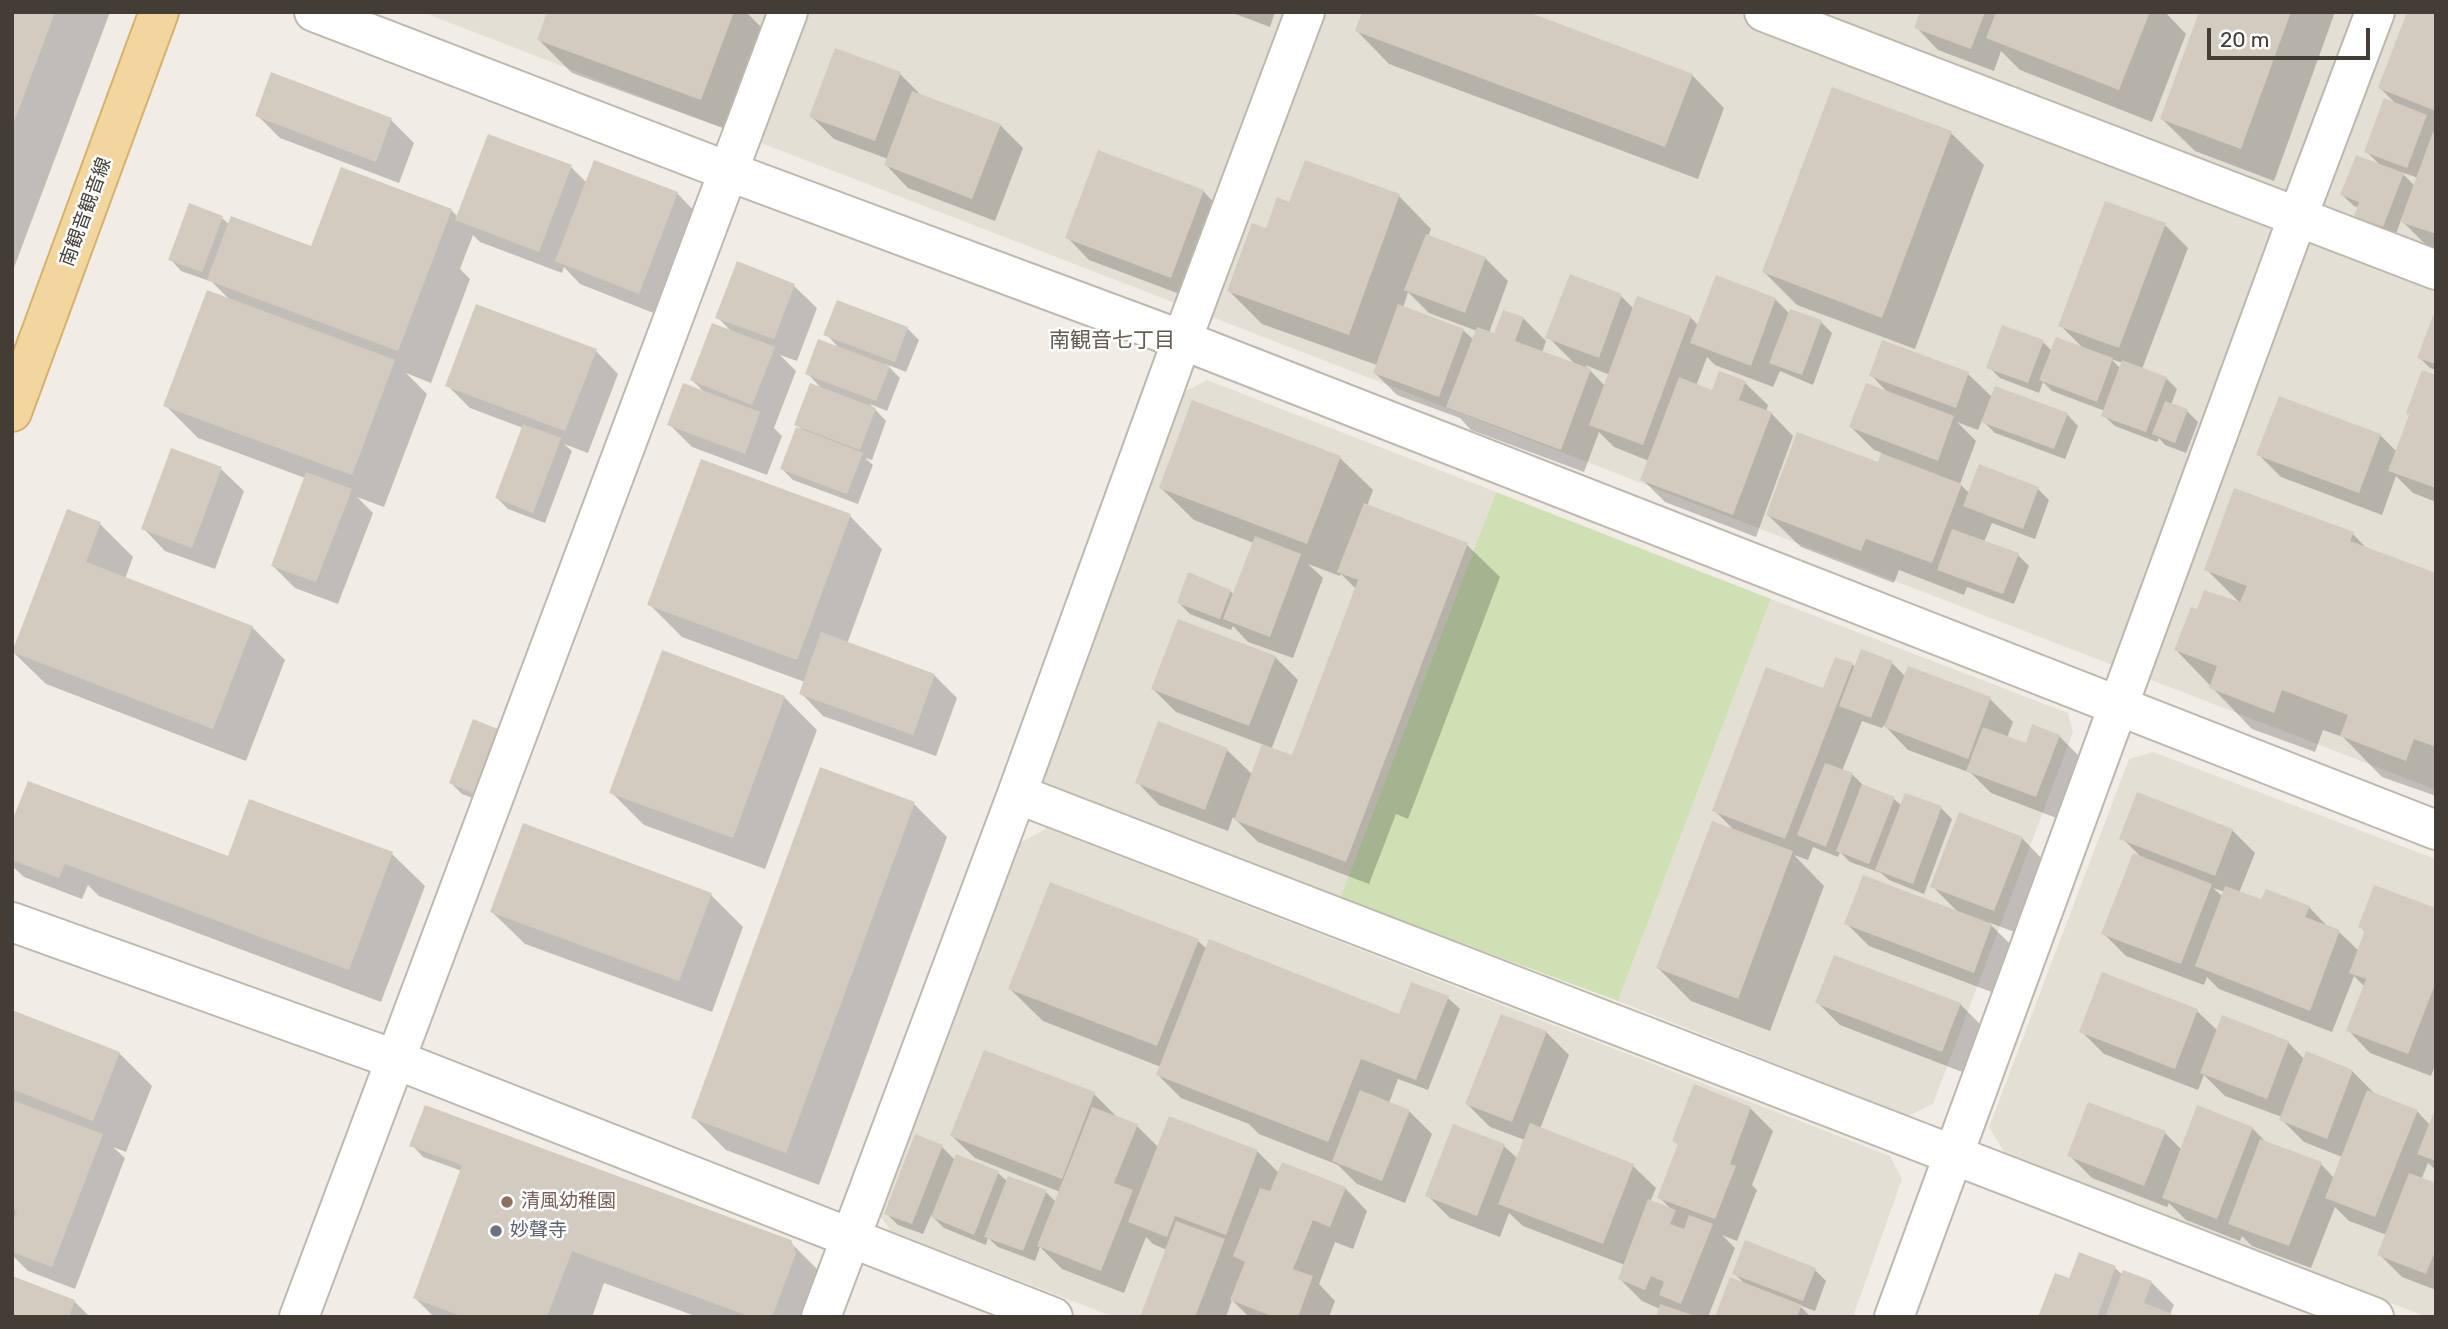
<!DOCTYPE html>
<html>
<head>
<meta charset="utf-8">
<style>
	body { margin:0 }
	#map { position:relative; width:2448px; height:1329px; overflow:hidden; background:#f1ede6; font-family:Rubik,sans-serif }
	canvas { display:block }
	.frame { position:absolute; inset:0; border:14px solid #433d36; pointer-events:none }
	.scale { position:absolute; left:2207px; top:28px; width:163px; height:32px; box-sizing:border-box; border:4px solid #433d36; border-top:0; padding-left:9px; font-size:21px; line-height:24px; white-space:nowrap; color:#433d36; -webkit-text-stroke:5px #fff; paint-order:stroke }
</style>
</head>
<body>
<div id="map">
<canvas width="2448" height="1329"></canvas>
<div class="frame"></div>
<div class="scale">20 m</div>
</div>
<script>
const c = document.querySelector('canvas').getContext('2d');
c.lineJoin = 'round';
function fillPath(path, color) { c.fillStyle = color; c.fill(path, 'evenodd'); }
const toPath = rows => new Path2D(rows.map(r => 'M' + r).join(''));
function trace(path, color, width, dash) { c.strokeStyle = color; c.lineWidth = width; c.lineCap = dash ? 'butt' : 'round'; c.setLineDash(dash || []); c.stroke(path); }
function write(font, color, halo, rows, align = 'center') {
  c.font = font + ' Rubik,"Noto Sans JP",sans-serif'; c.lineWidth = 5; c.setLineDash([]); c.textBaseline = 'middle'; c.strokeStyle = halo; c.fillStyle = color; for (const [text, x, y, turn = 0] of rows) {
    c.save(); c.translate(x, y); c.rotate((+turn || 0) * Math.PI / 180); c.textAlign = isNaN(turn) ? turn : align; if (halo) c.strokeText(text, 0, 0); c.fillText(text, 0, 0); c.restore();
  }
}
fillPath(toPath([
	[422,12,2436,12,2436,790],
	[1207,380,1496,492,1340,898,1048,790,1038,774,1180,394],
	[1771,599,2068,713,2073,732,1933,1104,1908,1116,1618,1001],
	[2153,752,2436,859,2436,1317,2427,1317,2007,1157,1989,1127,2129,759],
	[1047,828,1890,1156,1902,1179,1853,1317,1114,1317,891,1231,875,1209,1018,844]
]), '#e4dfd5');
fillPath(toPath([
	[1496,492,1771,599,1618,1001,1340,898]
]), '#cfe1b4');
fillPath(toPath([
	[12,12,110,12,12,273],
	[549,12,746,12,770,36,734,132,572,73,539,40],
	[1230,12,1275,12,1270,27],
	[1922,12,2165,12,2186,34,2152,122,2020,70,2001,51,1994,71,1938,50,1916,27],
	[2201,12,2335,12,2274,181,2195,151,2162,119],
	[2436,12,2435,135,2436,248,2425,244,2401,220,2395,237,2367,227,2356,216,2359,208,2354,206,2342,195,2380,165,2366,151,2397,105,2380,88],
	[2401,172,2418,178,2415,186],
	[1357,31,1692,75,1724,108,1698,179,1389,64],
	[900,74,923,97,1000,125,1023,148,995,221,908,188,886,165,888,159,834,139,811,116],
	[257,115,391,120,414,143,399,183,280,138],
	[1951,133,1984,165,1915,349,1797,305,1764,272],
	[571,167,587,183,677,193,699,216,661,316,580,284,564,267,562,273,480,242,473,235,460,269,470,279,431,383,406,373,427,394,384,507,357,497,373,513,338,604,295,588,273,566,305,478,198,438,165,405,232,302,212,282,181,271,170,259,222,218,230,225,318,251,451,210,458,217],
	[1203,191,1225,214,1193,299,1089,260,1067,237],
	[1399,196,1431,229,1428,237,1485,258,1508,281,1489,333,1495,335,1523,318,1546,341,1542,353,1576,365,1548,337,1621,296,1634,309,1690,317,1699,326,1775,299,1790,314,1821,322,1832,333,1813,385,1780,371,1773,387,1715,365,1707,357,1696,386,1713,392,1745,383,1768,405,1766,412,1771,413,1793,436,1756,537,1665,502,1642,479,1649,461,1614,447,1599,432,1584,472,1471,430,1460,418,1397,395,1375,373,1377,365,1262,324,1229,291,1267,230,1290,204],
	[1408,292,1429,313,1477,331,1474,340,1463,330,1403,308],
	[1585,365,1610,375,1605,386],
	[2165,225,2188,248,2142,369,2166,378,2177,389,2171,405,2187,411,2198,422,2186,453,2165,445,2159,438,2157,442,2115,426,2103,415,2105,411,2052,391,2043,382,2039,393,2000,378,1989,367,2003,327,2043,342,2052,351,2084,349,2060,325],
	[2111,359,2123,363,2121,369],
	[794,286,817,308,797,361,780,355,796,371,774,428,782,436,767,475,692,447,669,424,705,393,692,380,733,333,717,317],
	[2436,312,2436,370,2430,368,2419,357],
	[907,328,919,340,906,372,886,364,900,378,887,411,870,404,886,421,872,460,865,458,873,465,858,504,793,480,782,469,804,432,796,424,823,390,807,373,840,349,826,334],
	[596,351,618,374,588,453,564,444,572,451,545,523,508,509,497,498,523,428,470,408,447,385],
	[1968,374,1992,397,2067,414,2078,426,2065,459,1995,433,1982,420,1978,430,1957,422,1976,441,1960,484,1970,494,2038,489,2049,500,2035,539,1992,523,1984,542,2018,555,2029,566,2014,604,1967,587,1964,595,1899,570,1894,583,1801,547,1768,515,1879,464,1882,453,1874,450,1851,427,1889,394,1871,375],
	[2436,377,2436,502,2413,493,2396,476,2382,515,2281,477,2258,454,2380,435,2397,452],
	[172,450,221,469,244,491,215,569,165,551,143,528],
	[1340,458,1373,490,1367,506,1467,545,1500,577,1408,819,1396,814,1369,884,1258,842,1233,817,1228,831,1159,805,1137,782,1159,723,1227,750,1253,775,1264,745,1176,712,1153,689,1275,657,1298,680,1271,750,1299,760,1357,590,1341,574,1340,576,1308,564,1323,578,1293,658,1248,642,1233,626,1231,630,1190,614,1179,603,1230,591,1234,595,1254,543,1194,520,1161,488],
	[68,511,100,524,133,557,125,579,252,627,285,660,246,761,46,684,13,652],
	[850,516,882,549,847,644,934,675,957,698,936,756,823,716,801,693,805,682,682,637,649,604],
	[2353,534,2369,551,2436,575,2436,796,2382,777,2343,737,2323,730,2315,752,2252,729,2176,650,2198,612,2241,604,2206,569],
	[1892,663,1905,676,1990,699,2013,722,2007,738,2027,745,2059,736,2082,759,2059,819,1991,793,1971,773,1908,750,1884,725,1882,728,1862,721,1842,771,1853,775,1864,786,1894,799,1902,806,1941,808,1952,819,1924,894,1889,880,1881,873,1850,862,1840,852,1838,857,1813,847,1808,860,1794,855,1824,886,1770,1031,1691,1001,1658,968,1735,831,1714,810,1824,691,1852,664,1856,668],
	[784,697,817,730,765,869,644,825,611,792],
	[497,731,508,742,485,803,462,794,451,783],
	[914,804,947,837,819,1185,726,1150,693,1117],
	[12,826,229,858,392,854,425,886,381,1002,99,896,88,885,82,899,24,877,12,866],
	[2232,830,2255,853,2239,893,2262,902,2309,907,2329,928,2339,932,2359,951,2366,933,2360,926,2436,910,2436,1063,2431,1076,2370,1053,2348,1030,2365,987,2354,976,2332,1032,2219,989,2207,977,2204,985,2126,956,2103,933,2142,858,2122,838],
	[2213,888,2225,892,2223,897],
	[2022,838,2044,861,2017,933,1988,922,2014,948,1997,994,1869,946,1846,923,1959,913,1932,886],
	[711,895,743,927,712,1012,525,944,492,912],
	[1198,941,1207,949,1400,1016,1412,984,1448,998,1460,1009,1428,1090,1398,1079,1389,1103,1409,1111,1432,1134,1405,1203,1357,1184,1338,1165,1259,1134,1249,1124,1181,1098,1158,1075,1161,1067,1043,1021,1010,989],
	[1817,1002,1960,1004,1983,1027,1965,1073,1840,1025],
	[2197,1011,2218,1031,2288,1042,2304,1059,2352,1071,2375,1094,2417,1111,2430,1125,2436,1111,2436,1170,2428,1163,2421,1180,2436,1185,2436,1290,2402,1277,2379,1254,2387,1235,2349,1221,2335,1207,2311,1268,2252,1246,2242,1236,2240,1241,2186,1220,2169,1203,2167,1207,2092,1178,2069,1155,2165,1133,2182,1150,2252,1128,2267,1143,2321,1164,2334,1178,2342,1157,2304,1142,2281,1119,2282,1117,2225,1096,2204,1075,2198,1090,2104,1054,2081,1031],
	[12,1012,119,1053,152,1086,126,1152,113,1147,125,1158,75,1289,28,1271,12,1255,12,1229,15,1223,12,1222],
	[1546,1032,1569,1055,1540,1129,1633,1166,1656,1188,1650,1202,1673,1211,1659,1197,1680,1146,1674,1141,1750,1108,1773,1131,1752,1185,1757,1190,1737,1241,1722,1235,1735,1248,1708,1317,1657,1317,1660,1309,1642,1301,1620,1279,1625,1265,1523,1226,1509,1213,1500,1237,1450,1218,1427,1195,1504,1146,1518,1159,1525,1140,1490,1127,1467,1104],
	[985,1052,1094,1094,1117,1117,1137,1126,1159,1148,1257,1151,1279,1173,1345,1188,1367,1211,1353,1249,1335,1242,1319,1284,1335,1301,1329,1317,1249,1317,1232,1300,1226,1317,1142,1317,1167,1250,1153,1244,1146,1237,1124,1293,1062,1269,1040,1247,1035,1261,998,1247,988,1238,986,1245,944,1228,931,1215,923,1234,898,1225,886,1213,942,1147,955,1160,998,1173,1008,1182,1009,1178,1046,1192,1056,1202,1060,1192,975,1158,952,1136],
	[412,1145,790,1242,823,1275,816,1317,698,1317,604,1283,592,1317,434,1317,415,1298,462,1171,423,1157],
	[2080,1254,2115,1268,2123,1275,2151,1282,2174,1305,2170,1314,2173,1317,2040,1317,2070,1280],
	[1815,1270,1826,1281,1815,1311,1799,1305,1811,1317,1721,1317,1718,1314,1746,1285,1734,1273],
	[74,1301,90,1317,12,1317]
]), '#0003');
fillPath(toPath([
	[12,12,55,12,13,125,12,125],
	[547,12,734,12,701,100,537,40],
	[1362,12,1528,12,1693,74,1665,147,1355,31],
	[1920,12,1985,12,1971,49,1914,28],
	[1996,12,2150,12,2119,90,1986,38],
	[2199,12,2291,12,2241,149,2160,119],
	[2407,12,2436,12,2436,111,2378,88],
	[835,48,901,72,875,141,809,117],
	[271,72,392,118,376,162,255,116],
	[1832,87,1952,131,1882,318,1762,272],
	[912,91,1001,124,972,199,884,165],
	[2384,98,2427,115,2407,168,2364,152],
	[2433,132,2436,133,2436,234,2400,222],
	[488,134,572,165,539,252,455,220],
	[1098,150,1204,190,1171,278,1065,238],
	[2356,155,2404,173,2383,227,2354,216,2359,202,2340,195],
	[594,160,678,192,639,294,555,261],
	[1305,160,1400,194,1349,335,1227,291,1252,223,1266,228,1277,197,1289,202],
	[341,167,452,209,398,351,207,280,231,216,311,246],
	[2105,201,2166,223,2119,348,2058,326],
	[189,203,223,216,202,272,168,260],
	[1426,234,1486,257,1465,313,1404,290],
	[737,261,795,284,774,339,715,318],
	[1570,274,1622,294,1599,358,1545,338],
	[1716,275,1776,298,1751,366,1690,343],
	[207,290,395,360,352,475,163,406],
	[1637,296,1691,316,1643,445,1589,425],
	[837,300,908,327,895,362,823,335],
	[476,304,597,349,565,431,445,386],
	[1398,304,1464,329,1439,397,1373,373],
	[2436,308,2436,364,2417,358],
	[1790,309,1822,320,1802,375,1769,363],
	[1503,310,1524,317,1515,341,1591,369,1561,450,1446,407,1477,327,1494,333],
	[712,323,775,347,752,405,690,380],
	[2002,325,2044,340,2028,383,1986,368],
	[2056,337,2113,358,2097,402,2039,380],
	[818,339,890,366,876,401,805,374],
	[1882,340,1969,372,1956,408,1869,376],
	[2122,360,2167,377,2146,432,2101,416],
	[2422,370,2436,375,2436,488,2388,471,2409,415,2406,413],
	[1719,371,1746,381,1739,400,1772,412,1733,515,1640,480,1679,377,1712,390],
	[683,383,760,412,745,454,667,425],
	[810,383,876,408,860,450,794,425],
	[1866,383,1954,416,1938,461,1849,427],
	[1995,386,2068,413,2054,449,1981,422],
	[2279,396,2381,434,2359,493,2256,455],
	[1192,400,1341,456,1307,544,1159,488],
	[2165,401,2188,409,2175,443,2152,434],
	[523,424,561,438,533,513,495,498],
	[796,427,863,453,847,494,780,469],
	[1797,432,1878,462,1881,453,1962,484,1932,563,1866,539,1861,551,1766,515],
	[171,448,222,467,192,548,141,529],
	[701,459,851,514,797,660,647,605],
	[1979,464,2039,487,2023,529,1963,506],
	[306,472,352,489,316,582,271,566],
	[2234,488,2354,532,2350,541,2436,573,2436,747,2414,739,2406,761,2340,736,2348,715,2282,690,2274,713,2209,688,2217,666,2174,650,2191,607,2197,609,2204,590,2240,602,2247,586,2204,570],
	[1364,503,1468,543,1346,862,1234,820,1262,744,1292,755,1358,580,1337,572],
	[67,509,101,522,86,562,253,626,213,729,12,652],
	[1952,529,2019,553,2003,594,1937,570],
	[1255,536,1301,554,1270,637,1223,619],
	[1188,572,1231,590,1220,619,1177,603],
	[1178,619,1276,656,1249,726,1151,689],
	[821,632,935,674,913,735,799,694],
	[1861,649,1893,661,1871,718,1839,706],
	[662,650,785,696,733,838,609,793],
	[1835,657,1853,663,1785,839,1712,811,1766,667,1823,688],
	[1908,666,1991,697,1968,759,1884,727],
	[473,719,498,729,473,793,449,783],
	[1158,721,1228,748,1205,810,1135,783],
	[2032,724,2060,735,2036,797,1966,771,1983,727,2026,743],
	[1825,763,1853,773,1826,847,1797,835],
	[820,767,915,802,786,1153,691,1118],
	[28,781,228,856,249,799,393,852,349,970,65,864,59,878,12,860,12,821],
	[1862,784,1895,797,1869,864,1836,851],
	[2137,792,2233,829,2215,876,2119,839],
	[1905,793,1942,806,1913,884,1875,870],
	[1959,812,2023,837,1994,911,1930,887],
	[1712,821,1793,851,1738,999,1656,968],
	[523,823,712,893,679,981,490,912],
	[2133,853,2212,884,2181,964,2101,934],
	[1863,875,1992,924,1974,973,1844,924],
	[1050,882,1199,939,1157,1046,1008,989],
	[2374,885,2436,908,2436,982,2408,1054,2346,1031,2366,979,2349,973,2365,930,2358,927],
	[2225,886,2261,899,2266,889,2310,906,2305,917,2340,930,2310,1011,2195,966],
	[1209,939,1399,1014,1411,982,1449,996,1416,1080,1361,1059,1328,1142,1156,1075],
	[1834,955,1961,1003,1942,1052,1815,1003],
	[2102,972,2198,1009,2175,1069,2079,1032],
	[12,1010,120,1052,93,1121,12,1089],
	[1501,1014,1547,1031,1512,1122,1465,1104],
	[2222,1015,2289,1041,2267,1099,2200,1073],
	[984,1050,1095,1092,1062,1179,950,1136],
	[2306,1051,2353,1070,2327,1139,2279,1120],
	[1694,1084,1751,1107,1730,1164,1736,1166,1715,1219,1657,1198,1678,1144,1672,1141],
	[1360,1090,1410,1110,1382,1181,1332,1161],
	[2367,1090,2418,1110,2375,1217,2325,1198],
	[12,1100,103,1134,52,1267,12,1252,12,1224,17,1211,12,1209],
	[2088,1102,2166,1131,2144,1186,2067,1156],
	[425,1105,791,1240,796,1253,772,1317,751,1317,572,1251,547,1317,464,1317,413,1298,462,1165,409,1146],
	[2197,1105,2253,1127,2217,1219,2162,1198],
	[1092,1107,1138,1124,1114,1183,1133,1190,1101,1271,1037,1246],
	[2436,1107,2436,1161,2417,1154],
	[1169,1116,1258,1150,1226,1235,1175,1216,1167,1237,1128,1222],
	[1530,1123,1634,1164,1603,1244,1498,1204],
	[1453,1124,1505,1144,1477,1216,1425,1196],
	[915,1134,943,1145,912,1224,884,1214],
	[2260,1139,2322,1162,2289,1246,2228,1224],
	[956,1154,999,1171,974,1235,931,1217],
	[1282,1162,1346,1187,1330,1227,1313,1220,1293,1269,1313,1276,1298,1317,1274,1317,1230,1300,1245,1262,1233,1256,1260,1188,1270,1191],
	[2409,1173,2436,1183,2436,1249,2426,1274,2377,1255],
	[1008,1176,1047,1190,1023,1251,984,1237],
	[1648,1199,1676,1210,1670,1224,1684,1229,1689,1215,1713,1224,1681,1304,1659,1295,1664,1282,1651,1276,1645,1290,1618,1279],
	[1176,1221,1225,1239,1195,1317,1140,1317],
	[1745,1240,1816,1268,1803,1301,1732,1274],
	[2079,1252,2116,1266,2097,1317,2038,1317,2055,1273,2069,1278],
	[2123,1270,2152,1281,2144,1303,2172,1314,2171,1317,2105,1317],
	[12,1276,75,1300,69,1317,12,1317],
	[1730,1277,1802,1305,1797,1317,1722,1317,1716,1314],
	[1660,1304,1695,1316,1695,1317,1656,1317]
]), '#d4cbc0');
const minor = toPath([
	[314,12,730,172,1182,340,2436,830],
	[1764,12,2436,270],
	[1017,794,2374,1317],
	[12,922,394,1059,1053,1317],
	[299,1317,788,12],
	[821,1317,1017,794,1182,340,1305,12],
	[1894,1317,2298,216,2375,12]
]);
const major = toPath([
	[12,412,159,12]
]);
trace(minor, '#beb7ad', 42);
trace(major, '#d6b270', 42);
trace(minor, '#fff', 38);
trace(major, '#f3d69e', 38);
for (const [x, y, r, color] of [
	[507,1202,7,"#8d6e63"],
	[496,1231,7,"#6b7280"]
]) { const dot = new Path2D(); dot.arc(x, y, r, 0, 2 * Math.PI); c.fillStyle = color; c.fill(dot); trace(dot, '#fff', 2.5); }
write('19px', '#433d36', '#fff', [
	["南観音観音線",86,212,-70]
]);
write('19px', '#785e54', '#fff', [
	["清風幼稚園",521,1202]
], 'left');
write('19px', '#5b616d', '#fff', [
	["妙聲寺",510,1231]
], 'left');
write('21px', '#655b4f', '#fff', [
	["南観音七丁目",1112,341]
]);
</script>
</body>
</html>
